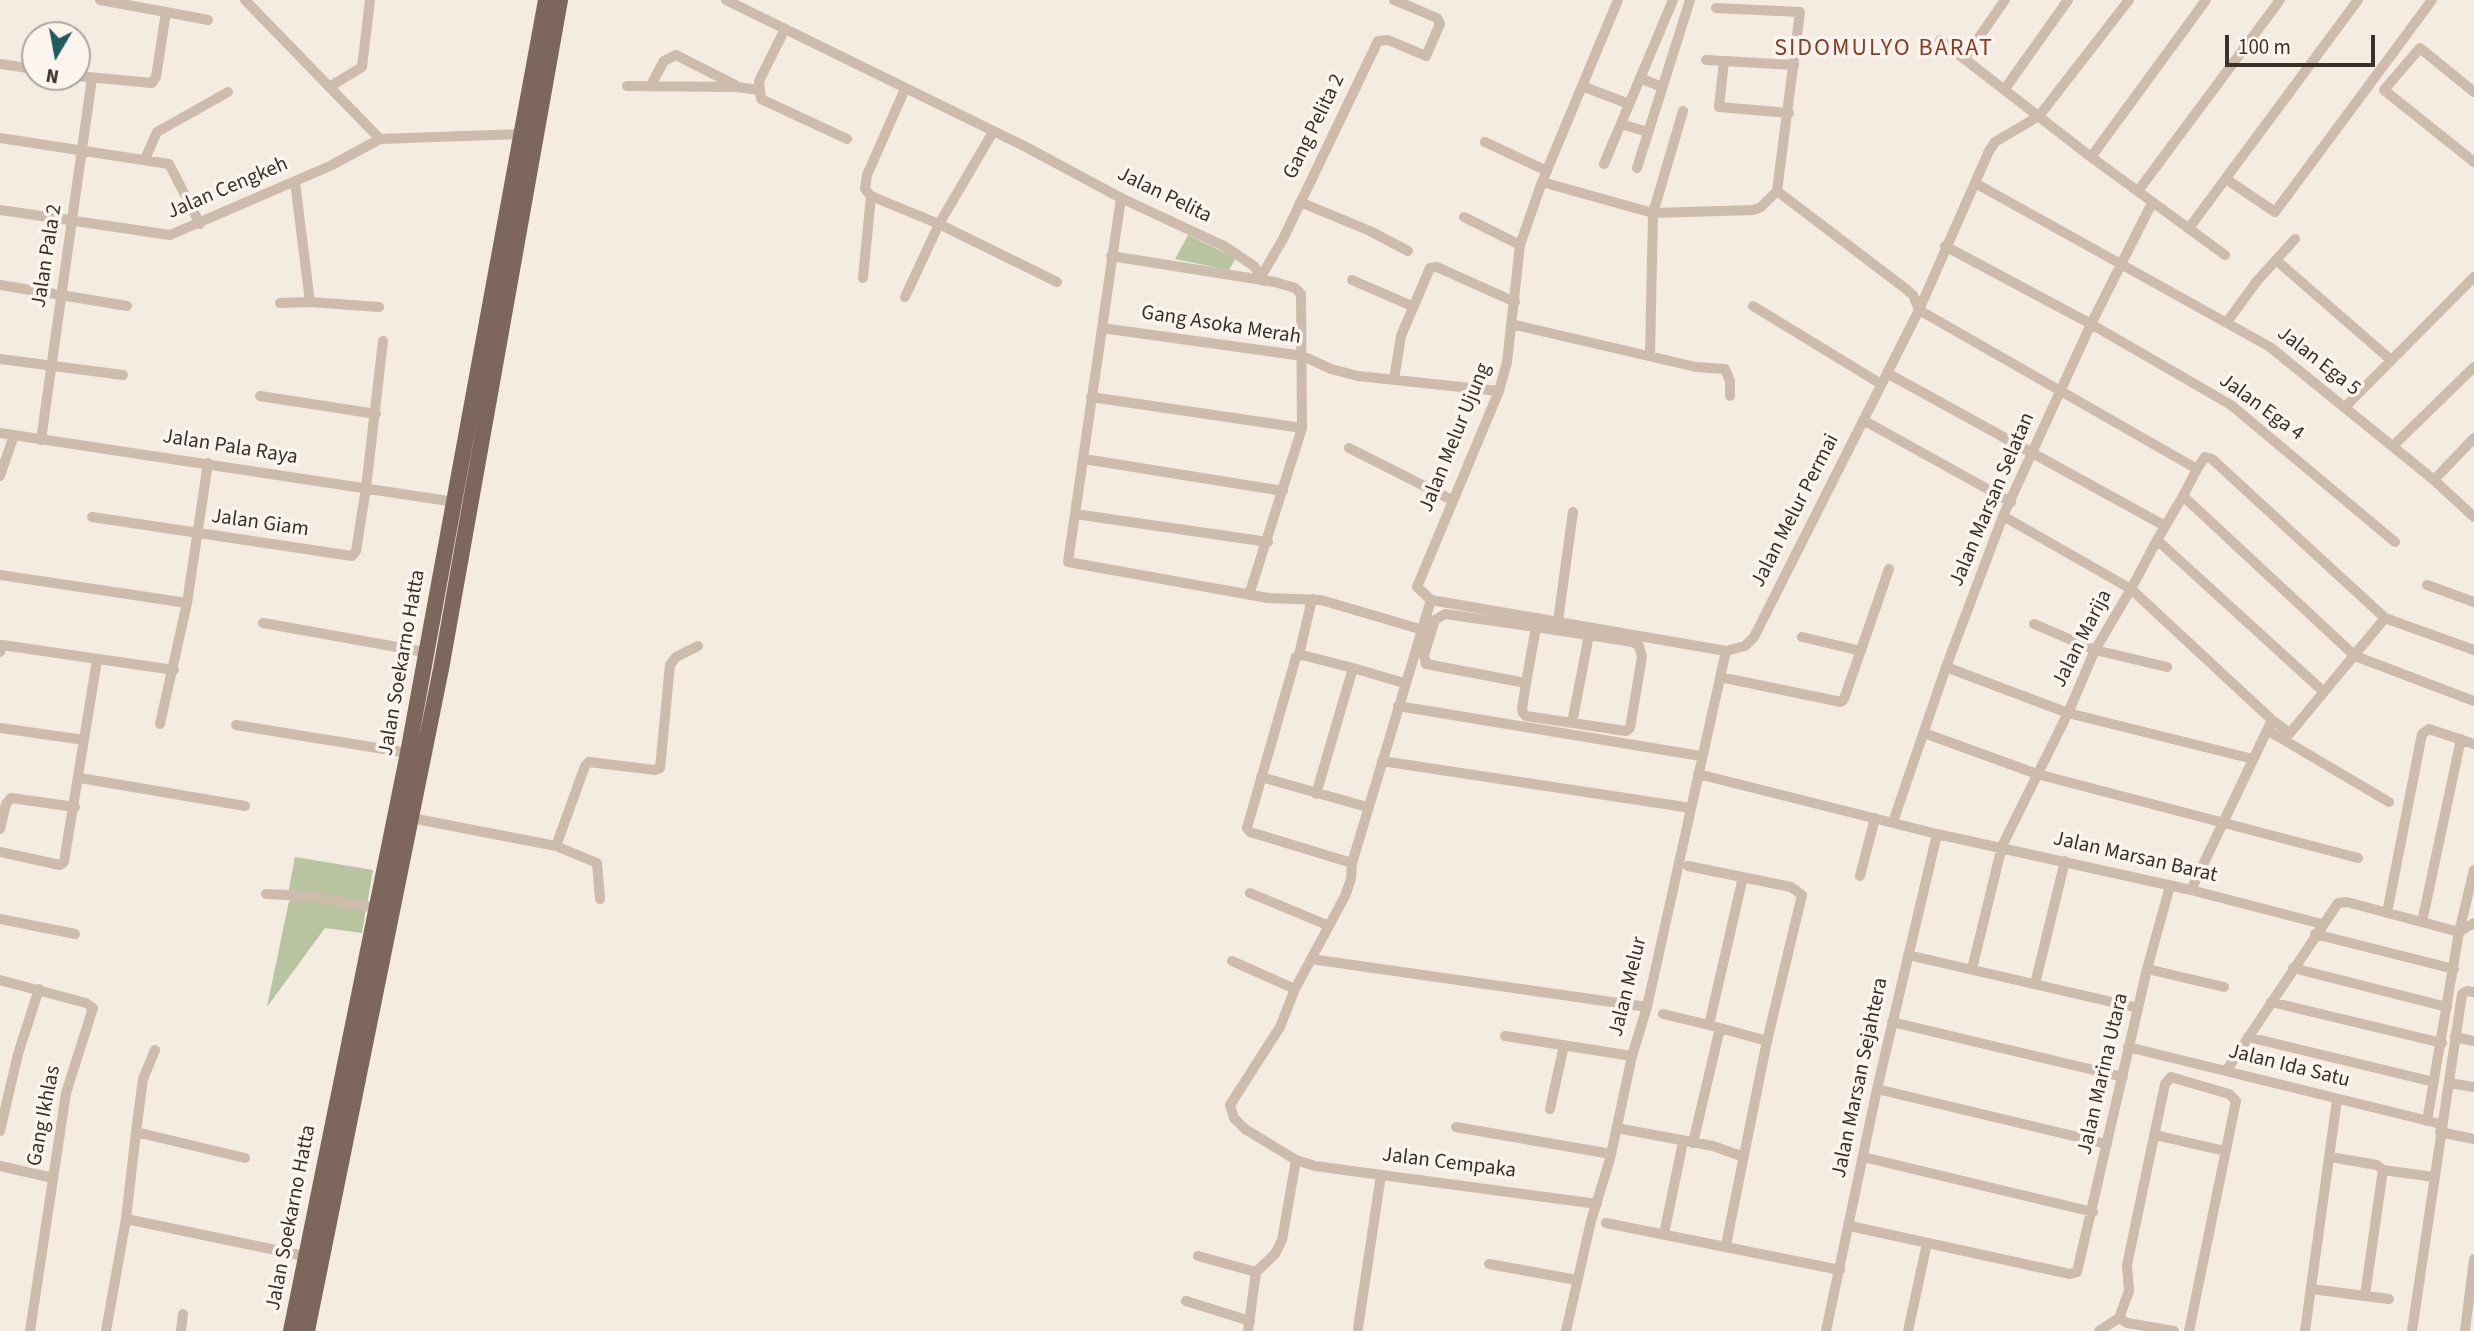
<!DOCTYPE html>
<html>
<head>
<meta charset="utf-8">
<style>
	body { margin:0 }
	#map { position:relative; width:2474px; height:1331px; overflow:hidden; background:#f4ebe1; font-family:"Source Sans 3",sans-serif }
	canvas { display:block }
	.north { position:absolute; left:21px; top:21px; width:70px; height:70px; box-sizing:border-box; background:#fbf5ee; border:2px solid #aea6a0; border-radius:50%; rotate:190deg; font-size:19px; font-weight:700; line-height:28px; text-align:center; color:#3b302b }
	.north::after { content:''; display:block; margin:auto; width:24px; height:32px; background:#1f5a5e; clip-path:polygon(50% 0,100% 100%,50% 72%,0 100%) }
	.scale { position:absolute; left:2225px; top:35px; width:150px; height:32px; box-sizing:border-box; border:4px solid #3b302b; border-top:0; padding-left:9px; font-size:21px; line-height:24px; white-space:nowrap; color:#3b302b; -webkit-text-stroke:5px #fbf5ee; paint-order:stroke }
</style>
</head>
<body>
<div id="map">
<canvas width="2474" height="1331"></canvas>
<div class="north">N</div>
<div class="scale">100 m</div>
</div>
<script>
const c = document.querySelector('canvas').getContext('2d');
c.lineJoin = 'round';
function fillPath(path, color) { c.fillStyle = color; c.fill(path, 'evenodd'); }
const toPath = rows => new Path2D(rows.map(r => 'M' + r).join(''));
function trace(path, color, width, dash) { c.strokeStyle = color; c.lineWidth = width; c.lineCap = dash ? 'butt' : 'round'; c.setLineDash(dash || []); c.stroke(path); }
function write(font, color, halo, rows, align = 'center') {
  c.font = font + ' "Source Sans 3",sans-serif'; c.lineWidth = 7; c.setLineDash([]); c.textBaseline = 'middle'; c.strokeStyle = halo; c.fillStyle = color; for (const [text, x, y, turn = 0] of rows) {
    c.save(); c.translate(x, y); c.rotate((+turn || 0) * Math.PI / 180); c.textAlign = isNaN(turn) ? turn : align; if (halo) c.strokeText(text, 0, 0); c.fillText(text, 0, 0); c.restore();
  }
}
fillPath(toPath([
	[1188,235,1236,258,1229,270,1175,259],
	[295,857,373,870,367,905,288,894],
	[302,897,366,909,362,933,325,928,267,1007,289,901]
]), '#b8c4a0');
trace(toPath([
	[245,0,380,139],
	[726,0,1026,147,1121,198,1224,246,1254,266,1264,281],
	[1618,0,1542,182,1520,245,1507,362,1499,391,1417,587,1431,600,1726,651,1745,646,1754,637,1919,310,1989,151,1995,142,2039,116,2129,0],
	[1716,8,1800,12,1777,191],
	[166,12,208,20],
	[785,29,759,81,761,99,847,139],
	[1940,40,2091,157,2225,255],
	[1964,59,2005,0],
	[1706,60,1794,65],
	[1724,61,1719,107,1789,113],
	[0,64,35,69],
	[77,76,152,83,156,77,166,12,100,0],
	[1640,78,1662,87],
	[651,85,664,61,676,55,735,85],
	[627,86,737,87,758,90],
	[1582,86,1629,104],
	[329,87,362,67,370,0],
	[2004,90,2068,0],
	[2474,92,2420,48,2384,90,2474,162],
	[1621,124,1648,132],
	[0,138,169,164,200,224],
	[1485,142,1547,171],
	[2091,157,2206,0],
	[145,159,157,132,228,92],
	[1604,164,1673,0],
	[1637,168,1690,0],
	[2226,179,2275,212,2432,0],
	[295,182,310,302,379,307],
	[1542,182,1653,213,1753,210,1761,207,1777,191,1906,289,1913,295,1919,310],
	[1975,183,2270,347,2434,480,2474,517],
	[2138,191,2280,0],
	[871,196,939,224,1057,282],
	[1121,198,1068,562,1268,598,1321,600,1423,630],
	[1300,202,1370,231,1408,251],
	[0,210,170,235,330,166,380,139,521,134],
	[1464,217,1520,245],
	[2189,228,2358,0],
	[1945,246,2091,324,2231,405,2395,542],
	[1111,256,1275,282,1295,288,1301,294,1302,428,1249,595],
	[2276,260,2391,360],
	[1262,275,1283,239,1378,41,1388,40,1426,56,1440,24,1437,18,1394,0],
	[863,278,871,196,865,189,867,175,905,89],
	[1352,280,1412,306],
	[0,285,127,306],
	[905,297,939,224,993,132],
	[280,303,310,302],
	[1753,306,1881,384],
	[1919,310,2197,469],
	[2227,322,2257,281,2295,239],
	[1511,324,1696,367,1725,369,1730,381,1730,396],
	[1102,328,1303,356,1331,369,1358,376,1499,391],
	[1650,355,1653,213,1683,111],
	[0,359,123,375],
	[1887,373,2165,526],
	[1394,379,1401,336,1430,268,1437,267,1515,302],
	[260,396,376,414],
	[1091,397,1302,428],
	[2345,407,2474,277],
	[1863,420,2011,502],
	[0,433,455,502],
	[41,440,92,78],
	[2393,446,2474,367],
	[1349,448,1452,500],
	[1084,459,1283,491],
	[0,476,14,435],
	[2434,480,2474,438],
	[2183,496,2355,656,2474,701],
	[1075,514,1268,542],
	[92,517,352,556,356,551,366,488,383,341],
	[2157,540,2324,692],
	[0,575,187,603],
	[2427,585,2474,602],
	[2385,618,2474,650],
	[1558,621,1573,512],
	[263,623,425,652],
	[2034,624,2095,650,2167,667],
	[1802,637,1861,651],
	[0,652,2,645,174,670],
	[1299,655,1312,599],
	[1946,667,2068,713,2253,759],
	[1353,668,1302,655,1296,657,1247,828,1250,832,1352,863,1431,600],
	[1720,677,1841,702,1844,699,1889,569],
	[1526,683,1426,664,1424,655,1435,620,1445,614,1536,627,1633,642,1639,646,1642,657,1630,728,1626,731,1526,716,1523,713,1522,709,1526,683,1536,627,1538,618],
	[1398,706,1701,756],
	[1572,723,1589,635],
	[160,724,187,603,208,463],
	[236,725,408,753],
	[0,728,84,740],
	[2267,730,2389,802],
	[1924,733,2037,774,2358,858],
	[1382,761,1691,808],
	[1698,774,1937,834,2191,890,2322,924],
	[1261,777,1367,807],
	[80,778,245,806],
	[1316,794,1353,668,1404,683],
	[411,818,556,846,585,766,589,762,655,770,660,768,670,665,676,657,698,646],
	[1893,822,1946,667,2003,516,2091,324,2152,203],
	[0,829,6,804,11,798,75,807],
	[556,846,597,863,600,899],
	[0,852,60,865,64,862,97,660],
	[1688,866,1791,887,1802,895,1767,1041,1726,1245],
	[1860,876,1875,818],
	[1743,877,1709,1025,1767,1041],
	[2191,890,2272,720],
	[1250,893,1327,925],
	[266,894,308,896,378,908],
	[2387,913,2422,734,2429,729,2474,744],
	[0,919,75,934],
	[2422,922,2461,739],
	[2315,934,2454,969],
	[1908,955,2138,1008],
	[1311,959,1647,1007],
	[1232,961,1295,989],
	[2293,968,2447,1007],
	[1972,969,2002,846,2068,713,2095,650,2131,589,2157,540,2183,496,2197,469,2205,457,2212,459,2385,618,2290,733,2272,720,2131,589,2003,516],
	[2147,969,2224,987],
	[0,980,86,1003,93,1008,66,1093,30,1331],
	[2035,984,2065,861],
	[2271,1002,2442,1043],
	[1663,1014,1709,1025],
	[1892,1022,2123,1077],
	[1505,1036,1632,1056],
	[2248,1037,2434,1082],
	[2455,1037,2474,1041],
	[2128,1047,2441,1124],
	[2226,1071,2338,903,2347,902,2459,932,2474,923],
	[2449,1083,2474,1087],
	[1877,1089,2107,1144],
	[1550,1109,1564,1045],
	[2427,1121,2459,932,2474,870],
	[1456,1127,1611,1154],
	[1617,1128,1713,1146,1744,1157],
	[0,1131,18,1054,39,989],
	[136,1132,143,1079,155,1050],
	[2440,1132,2474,1139],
	[2155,1135,2225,1151],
	[1693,1143,1720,1028],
	[1863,1157,2093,1212],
	[2330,1157,2377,1165,2383,1170,2365,1295],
	[1296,1160,1315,1166,1597,1204],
	[0,1166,53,1178],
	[2383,1170,2434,1177],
	[126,1219,305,1256],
	[1606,1223,1840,1270],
	[1850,1226,2070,1274,2077,1272,2147,969,2170,886],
	[1664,1234,1683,1142],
	[1198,1256,1256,1272],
	[1489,1264,1577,1280],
	[2311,1289,2389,1299],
	[1186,1301,1250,1321],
	[1358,1328,1381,1175],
	[106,1331,126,1219,136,1132,245,1158],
	[181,1331,183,1314],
	[1248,1331,1256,1272,1275,1254,1282,1240,1296,1160,1245,1129,1234,1118,1230,1105,1280,1027,1295,989,1345,896,1351,879,1352,863],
	[1566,1331,1591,1221,1610,1159,1632,1056,1647,1007,1726,651],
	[1826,1331,1877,1089,1937,834],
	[1908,1331,1927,1243],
	[2099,1331,2119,1318],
	[2174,1331,2127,1323,2119,1318,2129,1291,2127,1265,2165,1084,2171,1077,2229,1094,2236,1101,2189,1331],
	[2305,1331,2337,1100],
	[2412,1331,2462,994,2467,991,2474,992],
	[2465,1331,2474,1259]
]), '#cdbbac', 10);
trace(toPath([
	[291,1331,408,753,546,0],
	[307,1331,441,669,560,0]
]), '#7d675c', 16);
write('21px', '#3b302b', '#fbf5ee', [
	["Gang Pelita 2",1315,127,-64],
	["Jalan Cengkeh",228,189,-23],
	["Jalan Pelita",1164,196,26],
	["Jalan Pala 2",48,256,-81],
	["Gang Asoka Merah",1221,326,9],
	["Jalan Ega 5",2318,362,38],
	["Jalan Ega 4",2261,408,36],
	["Jalan Melur Ujung",1456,438,-68],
	["Jalan Pala Raya",230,448,9],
	["Jalan Marsan Selatan",1993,500,-67],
	["Jalan Melur Permai",1796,511,-63],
	["Jalan Giam",260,524,8],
	["Jalan Marija",2083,639,-63],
	["Jalan Soekarno Hatta",403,663,-80],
	["Jalan Marsan Barat",2135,858,13],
	["Jalan Melur",1629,987,-76],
	["Jalan Ida Satu",2289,1067,14],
	["Jalan Marina Utara",2104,1074,-77],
	["Jalan Marsan Sejahtera",1861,1078,-78],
	["Gang Ikhlas",45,1116,-79],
	["Jalan Cempaka",1449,1164,7],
	["Jalan Soekarno Hatta",292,1218,-79]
]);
c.letterSpacing = '2px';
write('24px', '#8c3b22', '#fbf5ee', [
	["SIDOMULYO BARAT",1884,50]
]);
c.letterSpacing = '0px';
</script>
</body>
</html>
